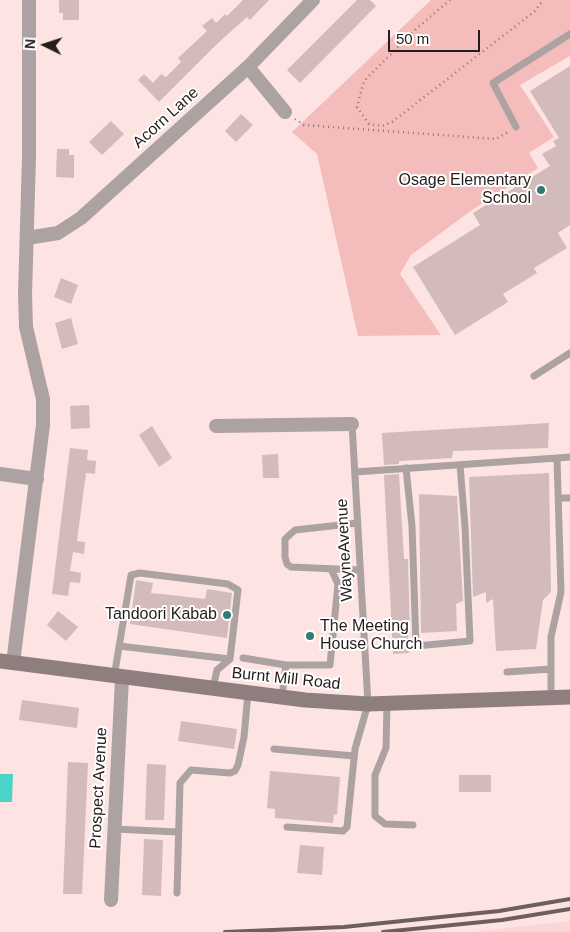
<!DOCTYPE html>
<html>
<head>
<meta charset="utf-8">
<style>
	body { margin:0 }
	#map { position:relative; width:570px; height:932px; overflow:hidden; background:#fde4e3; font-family:Helvetica,sans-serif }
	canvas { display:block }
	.north { position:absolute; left:20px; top:20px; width:50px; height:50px; -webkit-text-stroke:4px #fff; paint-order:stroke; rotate:274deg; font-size:14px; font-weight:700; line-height:20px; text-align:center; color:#251c1c }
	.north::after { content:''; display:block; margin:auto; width:18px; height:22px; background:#251c1c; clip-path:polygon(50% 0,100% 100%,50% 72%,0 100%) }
	.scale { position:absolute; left:388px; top:30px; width:92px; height:22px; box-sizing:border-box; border:2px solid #251c1c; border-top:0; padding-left:6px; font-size:15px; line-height:18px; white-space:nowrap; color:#251c1c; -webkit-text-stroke:4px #fff; paint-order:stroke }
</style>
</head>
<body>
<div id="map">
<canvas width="570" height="932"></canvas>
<div class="north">N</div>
<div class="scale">50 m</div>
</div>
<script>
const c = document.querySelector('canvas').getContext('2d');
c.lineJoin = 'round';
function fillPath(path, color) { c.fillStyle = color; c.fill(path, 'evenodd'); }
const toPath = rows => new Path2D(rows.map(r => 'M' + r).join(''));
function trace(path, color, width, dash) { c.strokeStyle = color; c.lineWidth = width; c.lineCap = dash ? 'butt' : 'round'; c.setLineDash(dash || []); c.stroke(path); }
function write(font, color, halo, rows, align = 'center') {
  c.font = font + ' Helvetica,sans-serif'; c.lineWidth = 4; c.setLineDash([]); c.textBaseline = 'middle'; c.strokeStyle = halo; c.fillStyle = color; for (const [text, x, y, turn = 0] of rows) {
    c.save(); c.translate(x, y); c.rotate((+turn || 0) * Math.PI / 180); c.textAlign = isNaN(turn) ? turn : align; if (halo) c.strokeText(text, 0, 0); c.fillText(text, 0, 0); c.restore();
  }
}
fillPath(toPath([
	[570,921,570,932,472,932]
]), '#f8d7d5');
fillPath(toPath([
	[431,0,570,0,570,56,520,85,554,137,529,153,538,168,472,210,411,255,400,274,441,335,358,336,317,154,292,132]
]), '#f4bdbc');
fillPath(toPath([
	[0,774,13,774,12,802,0,802]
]), '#4ad3c9');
fillPath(toPath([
	[59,0,79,0,79,20,63,20,63,13,59,13],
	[243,0,269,0,250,20,247,17,218,43,159,102,138,80,144,74,153,83,161,74,166,77,181,62,178,58,207,31,202,26,212,18,216,23,225,14,227,16],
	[357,0,370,0,376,6,300,83,287,70],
	[570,66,570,225,558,233,567,248,534,268,537,273,503,294,508,302,455,335,413,267,480,225,473,213,550,166,542,154,556,146,553,141,559,138,530,91],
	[241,114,253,125,236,142,225,131],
	[111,121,124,134,102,155,89,142],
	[57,149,69,149,69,155,74,155,74,178,56,177],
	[61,278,78,285,71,304,54,297],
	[71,318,78,344,62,349,55,323],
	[89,405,90,428,71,429,70,406],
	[549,423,548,448,453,451,452,458,399,461,399,464,384,465,382,433],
	[152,426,172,458,159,467,139,435],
	[70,448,88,450,87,460,96,461,95,474,86,473,77,541,85,542,84,554,73,552,70,571,81,573,80,583,70,582,68,596,52,594],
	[278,454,279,478,263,478,262,455],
	[549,473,551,592,543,600,536,649,496,651,493,599,486,603,486,592,473,597,469,477],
	[399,474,404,559,408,559,410,634,408,634,409,653,393,654,384,475],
	[419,494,457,496,463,601,456,604,457,631,421,633],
	[136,580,153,583,151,593,162,594,205,599,207,589,232,593,227,638,130,624],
	[58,611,78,627,66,641,47,625],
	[22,700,79,708,77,728,19,720],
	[181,721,237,729,234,749,178,741],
	[68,762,88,763,82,894,63,894],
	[147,764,166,765,164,820,145,820],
	[270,771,340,777,337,815,334,814,333,823,275,818,275,809,267,808],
	[459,775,491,775,491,792,459,792],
	[144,839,163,840,161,896,142,895],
	[300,845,324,847,322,875,297,873]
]), '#d3bbbb');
trace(toPath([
	[450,0,417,28,364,81,357,107,369,124,382,126,392,122,535,11,543,0],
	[295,119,304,125,496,139,508,132]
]), '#887877', 2.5, [1, 4]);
trace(toPath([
	[516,127,493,83,570,34],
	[534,376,570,353],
	[557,458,570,457],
	[406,468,412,526,416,646,470,641,465,527,460,465],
	[355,472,557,458,561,592,551,637,551,698],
	[560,498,570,498],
	[358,523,295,530,285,539,285,557,287,564,291,567,360,570],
	[119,646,230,659],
	[243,658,286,665],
	[507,672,551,669],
	[114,677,131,575,140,573,228,584,238,590,230,659,217,670,213,688],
	[282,697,286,665,330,665,338,584,331,569],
	[387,704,386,748,375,775,375,816,385,824,413,825],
	[274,749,354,756],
	[287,827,343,831,347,827,355,749,368,704,352,424],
	[114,829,178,832],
	[177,893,180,783,191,770,230,773,235,771,238,765,244,737,248,693]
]), '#aca2a2', 7);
trace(toPath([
	[248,67,285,112],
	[27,238,58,233,81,218,248,67,313,0],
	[216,426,352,424],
	[0,474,37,479],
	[13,663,43,425,43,399,26,327,25,294,29,157,29,0],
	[111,900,122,678]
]), '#aca2a2', 14);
trace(toPath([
	[0,661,305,700,368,704,570,697]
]), '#8e7f7e', 15);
trace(toPath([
	[225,932,344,927,499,911,570,899],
	[383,932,502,920,570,909]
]), '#6d5f5e', 4);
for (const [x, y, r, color] of [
	[541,190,5,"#327a74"],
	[227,615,5,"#327a74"],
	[310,636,5,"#327a74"]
]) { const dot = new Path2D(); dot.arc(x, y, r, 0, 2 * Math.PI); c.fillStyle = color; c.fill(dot); trace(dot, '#fff', 2); }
write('16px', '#251c1c', '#fff', [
	["Acorn Lane",166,118,-42],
	["WayneAvenue",345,550,-93],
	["Burnt Mill Road",286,679,6],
	["Prospect Avenue",99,788,-87]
]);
write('16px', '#251c1c', '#fff', [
	["Osage Elementary",531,181],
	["School",531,199],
	["Tandoori Kabab",217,615],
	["The Meeting",320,627,"left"],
	["House Church",320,645,"left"]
], 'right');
</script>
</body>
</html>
